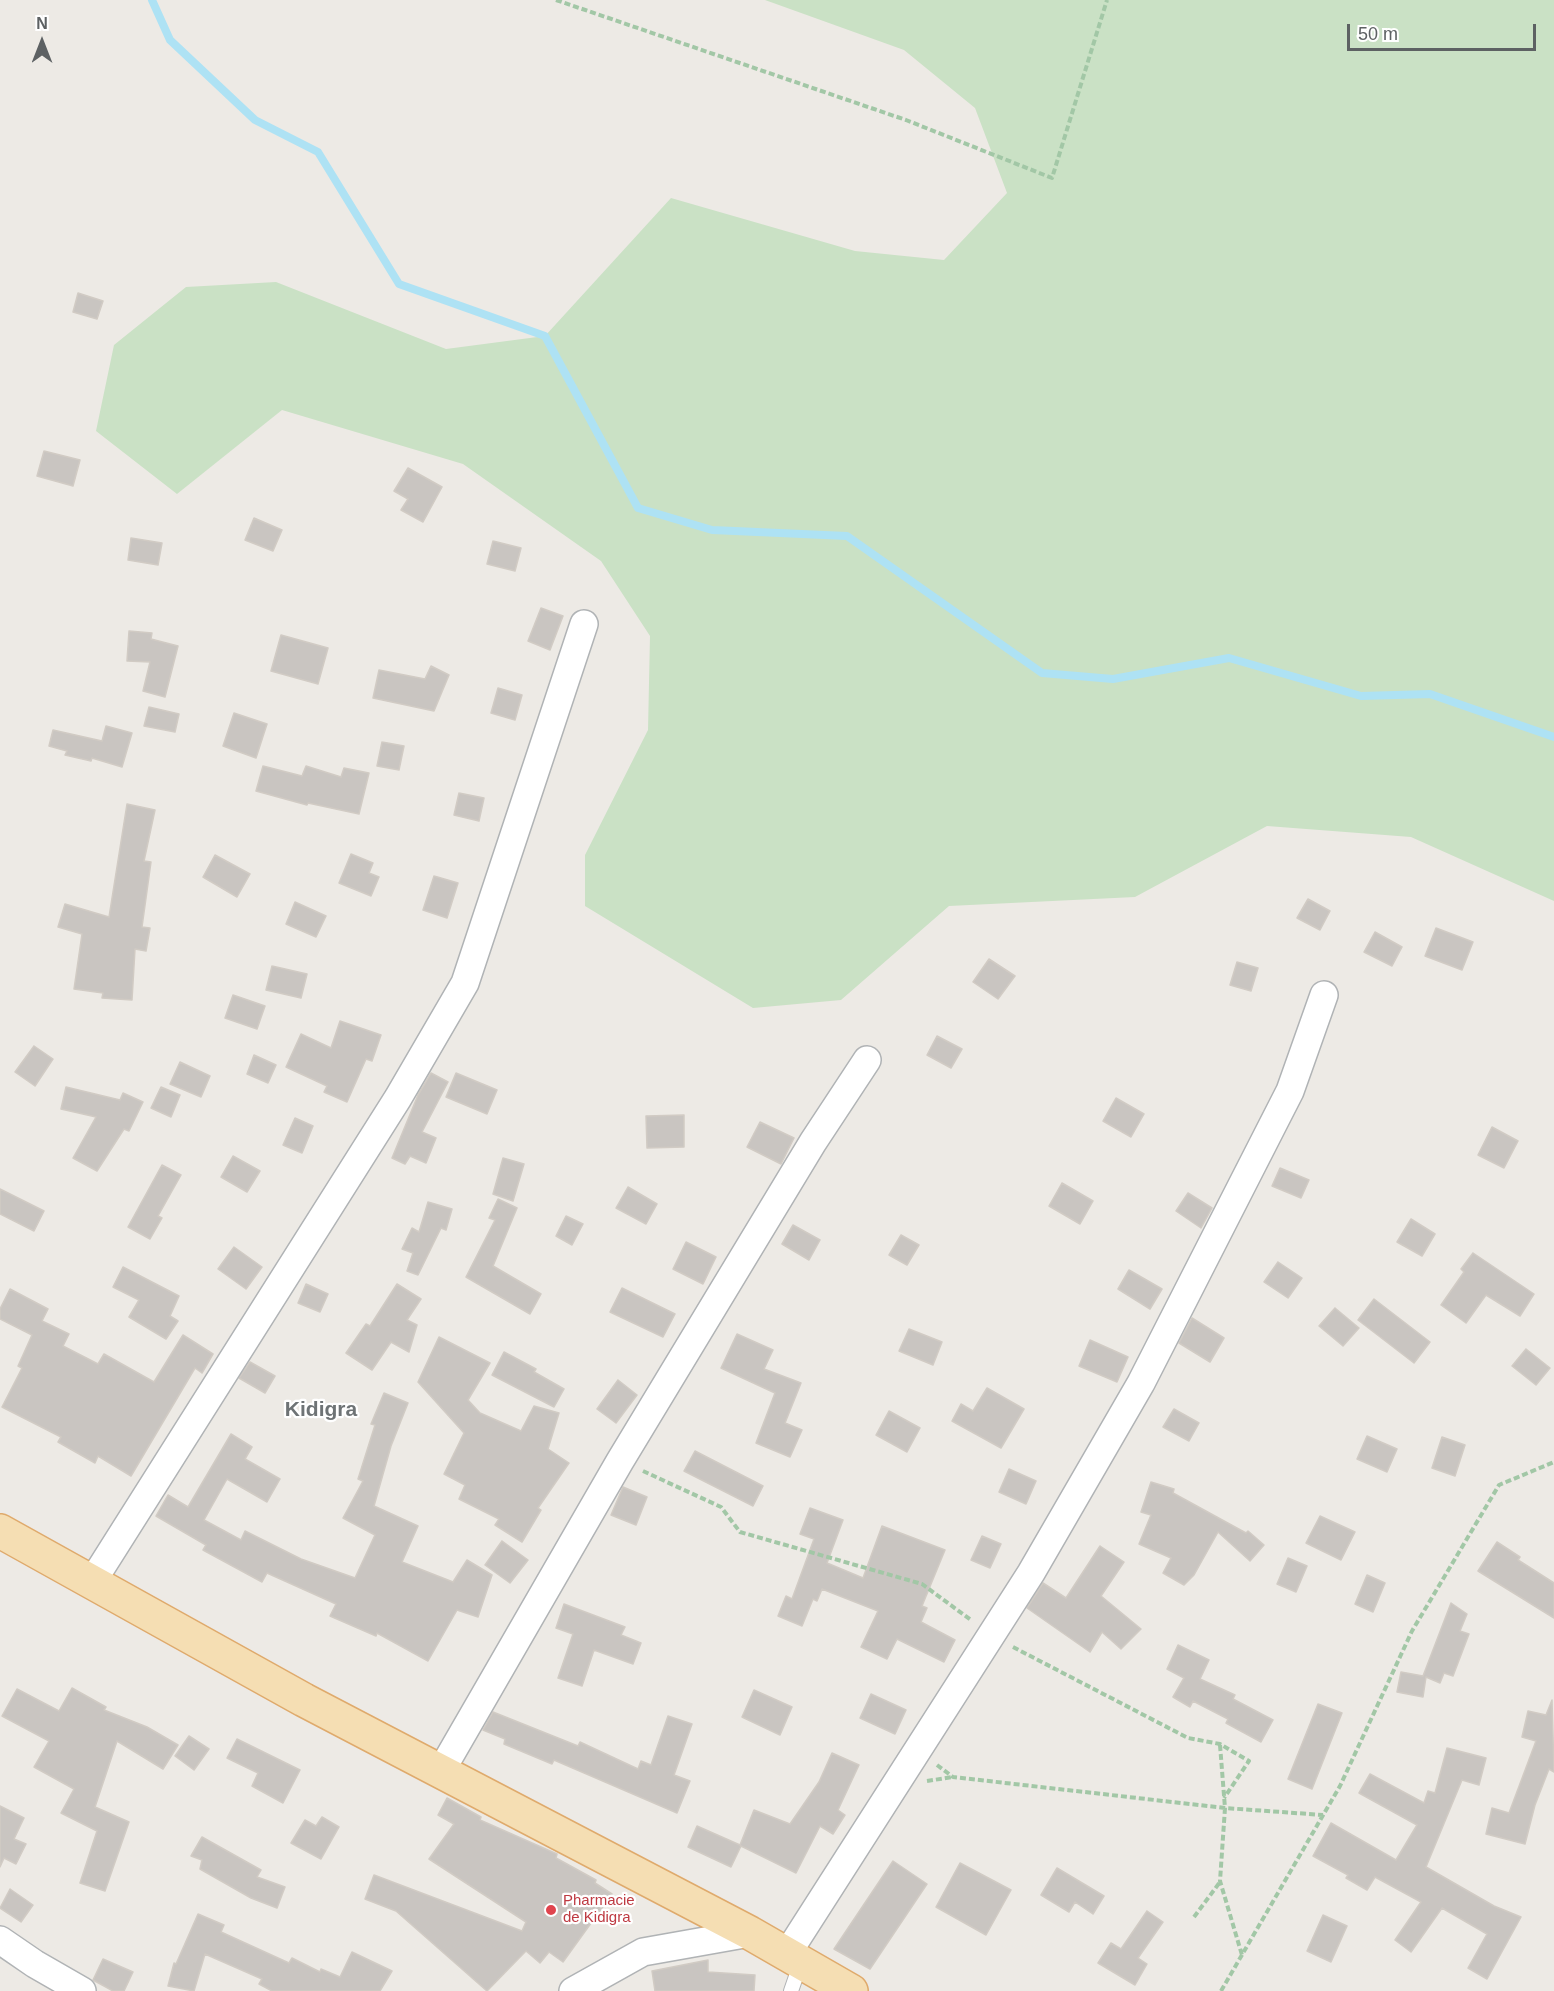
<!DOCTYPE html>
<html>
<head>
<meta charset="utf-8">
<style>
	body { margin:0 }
	#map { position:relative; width:1554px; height:1991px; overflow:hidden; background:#edeae5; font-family:Helvetica,sans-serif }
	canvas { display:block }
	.north { position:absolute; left:12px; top:12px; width:60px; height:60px; -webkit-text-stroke:4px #fff; paint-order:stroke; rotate:0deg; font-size:16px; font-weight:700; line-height:24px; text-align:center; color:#5d6163 }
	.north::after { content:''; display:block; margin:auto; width:21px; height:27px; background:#5d6163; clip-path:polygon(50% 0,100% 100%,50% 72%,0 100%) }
	.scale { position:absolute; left:1347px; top:24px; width:189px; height:27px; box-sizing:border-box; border:3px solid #5d6163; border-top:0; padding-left:8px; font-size:18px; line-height:21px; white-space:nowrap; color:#5d6163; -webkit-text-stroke:4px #fff; paint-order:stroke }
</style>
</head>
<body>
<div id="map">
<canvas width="1554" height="1991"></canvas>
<div class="north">N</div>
<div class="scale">50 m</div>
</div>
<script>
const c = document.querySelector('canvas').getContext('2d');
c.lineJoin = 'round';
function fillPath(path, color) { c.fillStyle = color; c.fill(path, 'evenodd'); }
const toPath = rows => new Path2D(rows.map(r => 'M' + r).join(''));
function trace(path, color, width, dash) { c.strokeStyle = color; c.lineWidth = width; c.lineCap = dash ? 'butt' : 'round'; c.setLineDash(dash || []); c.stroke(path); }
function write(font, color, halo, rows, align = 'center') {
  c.font = font + ' Helvetica,sans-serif'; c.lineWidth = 4.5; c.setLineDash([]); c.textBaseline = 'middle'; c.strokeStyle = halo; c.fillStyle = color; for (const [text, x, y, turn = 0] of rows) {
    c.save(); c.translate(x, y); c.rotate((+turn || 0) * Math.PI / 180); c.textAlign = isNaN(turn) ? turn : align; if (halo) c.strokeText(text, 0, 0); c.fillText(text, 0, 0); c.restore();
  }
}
fillPath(toPath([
	[765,0,1554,0,1554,901,1411,837,1267,826,1135,897,949,906,841,1000,753,1008,585,906,585,855,648,730,650,636,601,561,463,464,282,410,177,494,96,431,114,345,186,287,276,282,446,349,545,336,671,198,855,251,944,260,1007,193,975,108,904,50]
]), '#cae1c5');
trace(toPath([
	[152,0,170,40,255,120,318,152,399,284,545,336,638,508,712,530,847,536,1042,673,1113,679,1229,658,1361,696,1430,694,1554,737]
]), '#aee2f4', 8);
const building = toPath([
	[78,293,103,301,97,319,73,312,78,293],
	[44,451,80,460,73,486,37,476,44,451],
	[408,468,442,487,423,522,401,510,408,499,394,491,408,468],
	[254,518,282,530,273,551,245,540,254,518],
	[131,538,162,543,158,565,128,560,131,538],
	[493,541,521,548,515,571,487,564,493,541],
	[541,608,563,616,550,650,528,641,541,608],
	[129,631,152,633,151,639,178,646,165,697,143,691,150,662,127,661,129,631],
	[281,635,328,648,318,684,271,671,281,635],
	[431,666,449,675,434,711,373,698,379,670,425,679,431,666],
	[498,688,522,695,515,720,491,713,498,688],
	[149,707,179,714,175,732,144,726,149,707],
	[234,713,267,724,256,758,223,746,234,713],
	[106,726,132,733,122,767,92,758,91,761,65,755,67,751,49,746,53,730,102,741,106,726],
	[382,742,404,746,399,770,377,766,382,742],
	[263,766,302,776,306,766,341,777,344,768,369,773,359,814,308,803,307,805,256,791,263,766],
	[459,793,484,798,479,821,454,815,459,793],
	[127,804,155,810,144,861,151,862,142,927,150,928,146,951,135,949,132,1000,102,998,103,993,74,989,82,934,58,927,65,904,109,917,127,804],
	[351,854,373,863,369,873,379,877,371,896,339,883,351,854],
	[215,855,250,874,237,897,203,877,215,855],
	[434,876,458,883,447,918,423,910,434,876],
	[1308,899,1330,911,1320,930,1297,918,1308,899],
	[295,902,326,916,316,937,286,924,295,902],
	[1436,928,1473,942,1462,970,1425,956,1436,928],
	[1375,932,1402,947,1392,966,1364,952,1375,932],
	[989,959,1015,976,998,999,973,982,989,959],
	[1237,962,1258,968,1251,991,1230,985,1237,962],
	[272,966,307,974,301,998,266,990,272,966],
	[233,995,265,1006,257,1029,225,1018,233,995],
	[340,1021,381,1035,372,1061,366,1059,347,1102,324,1092,327,1086,286,1067,301,1034,331,1048,340,1021],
	[937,1036,962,1049,951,1068,927,1055,937,1036],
	[34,1046,53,1059,35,1086,15,1072,34,1046],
	[254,1055,276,1065,268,1083,247,1074,254,1055],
	[180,1062,210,1076,201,1097,170,1084,180,1062],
	[431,1073,448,1082,422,1132,436,1138,426,1163,410,1156,405,1164,392,1158,418,1095,431,1073],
	[456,1073,497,1090,487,1114,446,1097,456,1073],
	[66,1087,120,1100,123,1093,143,1102,129,1131,124,1129,97,1171,73,1158,96,1117,61,1109,66,1087],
	[161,1087,180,1095,171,1117,151,1108,161,1087],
	[1116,1098,1144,1114,1131,1137,1103,1121,1116,1098],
	[684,1115,684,1147,647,1148,646,1116,684,1115],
	[295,1118,313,1126,302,1153,283,1145,295,1118],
	[760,1122,794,1138,781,1164,747,1147,760,1122],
	[1492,1127,1518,1141,1504,1168,1478,1155,1492,1127],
	[233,1156,260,1171,247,1192,221,1177,233,1156],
	[503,1158,524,1164,513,1201,493,1194,503,1158],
	[162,1165,181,1175,158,1216,162,1218,150,1239,128,1227,162,1165],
	[1280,1168,1309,1180,1301,1198,1272,1186,1280,1168],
	[1062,1183,1093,1201,1080,1224,1049,1206,1062,1183],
	[628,1187,657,1204,646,1224,616,1208,628,1187],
	[0,1189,44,1211,34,1231,0,1214,0,1189],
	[1188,1193,1212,1208,1201,1228,1176,1211,1188,1193],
	[498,1199,517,1208,493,1266,541,1294,530,1314,466,1277,495,1220,489,1218,498,1199],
	[428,1202,452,1209,446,1230,441,1228,418,1275,407,1271,413,1253,402,1249,412,1228,419,1232,428,1202],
	[566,1216,583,1224,572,1245,556,1236,566,1216],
	[1411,1219,1435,1234,1422,1256,1397,1242,1411,1219],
	[793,1225,820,1240,809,1260,782,1244,793,1225],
	[901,1235,919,1245,907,1265,889,1255,901,1235],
	[686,1242,716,1257,703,1284,673,1269,686,1242],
	[234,1247,262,1267,246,1289,218,1269,234,1247],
	[1473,1253,1534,1294,1520,1316,1486,1295,1466,1323,1441,1305,1464,1272,1461,1269,1473,1253],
	[1278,1262,1302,1278,1288,1298,1264,1282,1278,1262],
	[123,1267,179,1296,170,1316,178,1321,166,1339,129,1317,139,1300,113,1287,123,1267],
	[1129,1270,1162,1289,1150,1309,1118,1289,1129,1270],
	[306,1284,328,1294,320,1312,298,1303,306,1284],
	[397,1284,421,1299,407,1320,417,1325,409,1352,391,1342,372,1370,346,1353,366,1324,370,1326,397,1284],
	[622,1288,675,1314,663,1337,610,1312,622,1288],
	[10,1289,48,1309,42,1321,69,1334,63,1346,98,1364,104,1354,154,1382,183,1335,213,1354,202,1373,195,1368,131,1476,98,1456,95,1463,58,1442,61,1437,2,1407,22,1368,18,1366,32,1335,0,1319,0,1309,10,1289],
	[1374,1299,1430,1342,1414,1363,1358,1320,1374,1299],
	[1335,1308,1359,1328,1343,1346,1319,1326,1335,1308],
	[1192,1318,1224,1338,1210,1362,1179,1343,1192,1318],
	[909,1329,942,1342,933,1365,899,1351,909,1329],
	[737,1334,773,1350,764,1369,801,1383,785,1423,802,1430,790,1457,756,1443,775,1393,721,1368,737,1334],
	[439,1337,490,1363,468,1400,480,1413,521,1431,534,1406,559,1413,548,1449,569,1463,538,1508,541,1510,522,1542,495,1525,499,1519,459,1499,465,1485,444,1474,464,1433,418,1382,439,1337],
	[1090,1340,1128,1357,1117,1382,1079,1366,1090,1340],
	[1526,1349,1550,1368,1536,1385,1512,1366,1526,1349],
	[504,1352,536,1369,534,1372,564,1389,554,1407,492,1375,504,1352],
	[250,1362,275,1376,265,1393,239,1378,250,1362],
	[618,1380,637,1395,616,1423,597,1409,618,1380],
	[987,1388,1024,1409,1001,1448,952,1421,961,1404,973,1411,987,1388],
	[384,1393,408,1403,391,1446,374,1506,418,1526,402,1562,453,1582,467,1560,492,1575,478,1617,457,1610,428,1661,377,1633,376,1636,330,1616,336,1604,267,1573,262,1582,203,1550,206,1545,156,1516,168,1495,188,1507,231,1434,252,1447,245,1459,280,1479,267,1502,227,1479,204,1520,241,1540,245,1531,301,1559,355,1578,375,1535,343,1518,363,1481,358,1479,375,1425,371,1424,384,1393],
	[1174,1409,1199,1423,1189,1441,1163,1427,1174,1409],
	[889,1411,920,1428,907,1452,876,1435,889,1411],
	[1367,1436,1397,1449,1387,1472,1357,1459,1367,1436],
	[1442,1437,1465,1445,1455,1476,1432,1468,1442,1437],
	[695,1451,763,1486,753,1506,684,1471,695,1451],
	[1009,1469,1036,1481,1026,1504,999,1492,1009,1469],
	[1151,1482,1174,1489,1173,1493,1246,1533,1248,1531,1264,1545,1250,1561,1218,1532,1194,1575,1184,1585,1163,1573,1171,1558,1139,1544,1151,1515,1141,1512,1151,1482],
	[623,1487,647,1497,636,1525,611,1515,623,1487],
	[810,1508,843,1520,827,1563,863,1578,882,1526,945,1550,922,1606,927,1608,921,1622,955,1640,944,1662,897,1639,887,1659,861,1647,878,1611,822,1589,817,1601,813,1599,802,1626,778,1616,786,1596,792,1599,814,1539,800,1534,810,1508],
	[1320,1516,1355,1532,1341,1560,1306,1543,1320,1516],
	[982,1536,1001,1544,990,1568,971,1560,982,1536],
	[502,1541,528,1560,510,1583,485,1565,502,1541],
	[1497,1542,1520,1557,1518,1560,1554,1583,1554,1618,1478,1571,1497,1542],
	[1100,1546,1124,1562,1101,1596,1141,1629,1121,1649,1102,1632,1090,1652,1027,1608,1043,1583,1066,1598,1100,1546],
	[1288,1558,1307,1566,1296,1592,1277,1584,1288,1558],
	[1367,1575,1385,1583,1373,1612,1355,1604,1367,1575],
	[1451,1603,1467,1614,1460,1631,1469,1634,1453,1676,1444,1673,1440,1683,1426,1677,1423,1697,1397,1692,1401,1672,1423,1676,1451,1603],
	[564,1604,625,1627,621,1635,641,1643,633,1664,594,1650,582,1686,558,1678,573,1634,556,1628,564,1604],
	[1178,1645,1209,1660,1200,1679,1235,1695,1233,1699,1273,1720,1261,1742,1226,1723,1228,1719,1193,1701,1190,1707,1173,1697,1184,1678,1167,1669,1178,1645],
	[72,1688,106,1707,104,1710,147,1727,178,1745,163,1769,117,1741,95,1807,129,1822,105,1891,80,1883,97,1831,61,1813,74,1789,34,1767,49,1741,2,1716,17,1689,59,1711,72,1688],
	[754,1690,792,1707,780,1735,742,1717,754,1690],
	[871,1694,906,1710,895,1734,860,1718,871,1694],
	[1552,1700,1554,1772,1549,1769,1535,1805,1525,1844,1486,1834,1492,1808,1509,1813,1536,1741,1522,1737,1528,1711,1546,1715,1552,1700],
	[1318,1704,1342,1713,1312,1789,1288,1779,1318,1704],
	[493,1712,578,1746,580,1742,638,1769,641,1761,651,1765,668,1716,692,1724,674,1775,690,1781,677,1813,554,1760,552,1764,504,1744,505,1739,483,1730,493,1712],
	[189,1736,209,1749,194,1770,175,1756,189,1736],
	[237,1739,300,1770,283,1803,252,1786,258,1773,227,1758,237,1739],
	[1447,1748,1486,1758,1479,1785,1462,1780,1426,1867,1494,1906,1521,1917,1487,1979,1468,1968,1487,1934,1442,1908,1411,1952,1395,1940,1421,1902,1375,1877,1367,1890,1346,1878,1348,1875,1313,1856,1331,1823,1396,1860,1417,1825,1359,1793,1370,1774,1424,1803,1428,1791,1435,1793,1447,1748],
	[832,1753,859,1765,838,1810,845,1815,833,1834,820,1826,796,1873,741,1846,731,1867,688,1847,697,1826,740,1845,754,1810,790,1824,819,1782,832,1753],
	[447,1798,481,1817,480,1820,557,1854,556,1858,596,1880,595,1883,612,1894,563,1962,549,1952,540,1963,526,1951,487,1991,396,1911,365,1899,374,1875,522,1931,526,1922,429,1859,454,1824,438,1815,447,1798],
	[0,1806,24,1818,14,1839,26,1844,16,1864,4,1858,0,1867,0,1806],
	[322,1817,339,1827,321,1859,291,1843,305,1820,316,1826,322,1817],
	[202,1837,261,1870,257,1877,285,1887,277,1908,251,1898,200,1869,202,1860,191,1856,202,1837],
	[893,1861,927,1884,870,1969,834,1949,893,1861],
	[960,1863,1011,1890,986,1935,936,1907,960,1863],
	[1057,1868,1104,1896,1093,1914,1075,1902,1069,1912,1041,1895,1057,1868],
	[10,1889,33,1905,21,1922,0,1908,10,1889],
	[1147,1911,1163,1922,1138,1958,1147,1964,1135,1985,1098,1963,1111,1943,1121,1949,1147,1911],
	[198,1914,224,1925,221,1932,289,1963,292,1958,320,1972,321,1969,340,1977,352,1952,392,1971,380,1991,272,1991,259,1984,262,1979,205,1954,194,1991,168,1986,174,1963,176,1964,198,1914],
	[1323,1915,1347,1926,1331,1962,1307,1951,1323,1915],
	[103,1959,133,1972,124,1991,113,1991,93,1980,103,1959],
	[708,1960,708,1972,755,1975,754,1991,655,1991,652,1971,708,1960]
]);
fillPath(building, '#c9c5c1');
trace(building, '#d1cbc4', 1.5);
const service = toPath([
	[791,1991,801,1962]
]);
const minor = toPath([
	[92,1582,398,1098,465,983,584,624],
	[441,1771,620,1461,813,1142,867,1060],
	[0,1940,35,1964,82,1991],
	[787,1954,1031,1573,1141,1383,1290,1091,1324,995],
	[573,1991,643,1952,750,1933]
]);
const primary = toPath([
	[0,1531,304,1700,750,1933,851,1991]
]);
trace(service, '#b0b3b5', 16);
trace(minor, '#b0b3b5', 30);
trace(primary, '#dfaa6c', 36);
trace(toPath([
	[556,0,906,120,1052,178,1107,0],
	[643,1471,721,1507,740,1532,922,1584,971,1620],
	[1013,1647,1188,1738,1220,1744,1249,1761,1224,1798],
	[1220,1745,1225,1808,1220,1881,1242,1955],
	[937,1765,953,1777,1225,1808,1323,1815],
	[927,1781,953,1777],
	[1194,1917,1220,1882],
	[1221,1991,1340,1786,1412,1631,1499,1485,1554,1462]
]), '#a2c7a6', 4, [6, 3]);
trace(service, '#fff', 14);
trace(minor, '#fff', 27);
trace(primary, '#f5deb3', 33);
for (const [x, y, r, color] of [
	[551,1910,6,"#e0444e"]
]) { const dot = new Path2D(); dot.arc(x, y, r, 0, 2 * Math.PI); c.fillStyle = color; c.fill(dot); trace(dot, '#fff', 2); }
write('15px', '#be3a42', '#fff', [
	["Pharmacie",563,1901],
	["de Kidigra",563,1918]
], 'left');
write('bold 21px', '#6e7375', '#fff', [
	["Kidigra",321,1410]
]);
</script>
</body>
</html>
